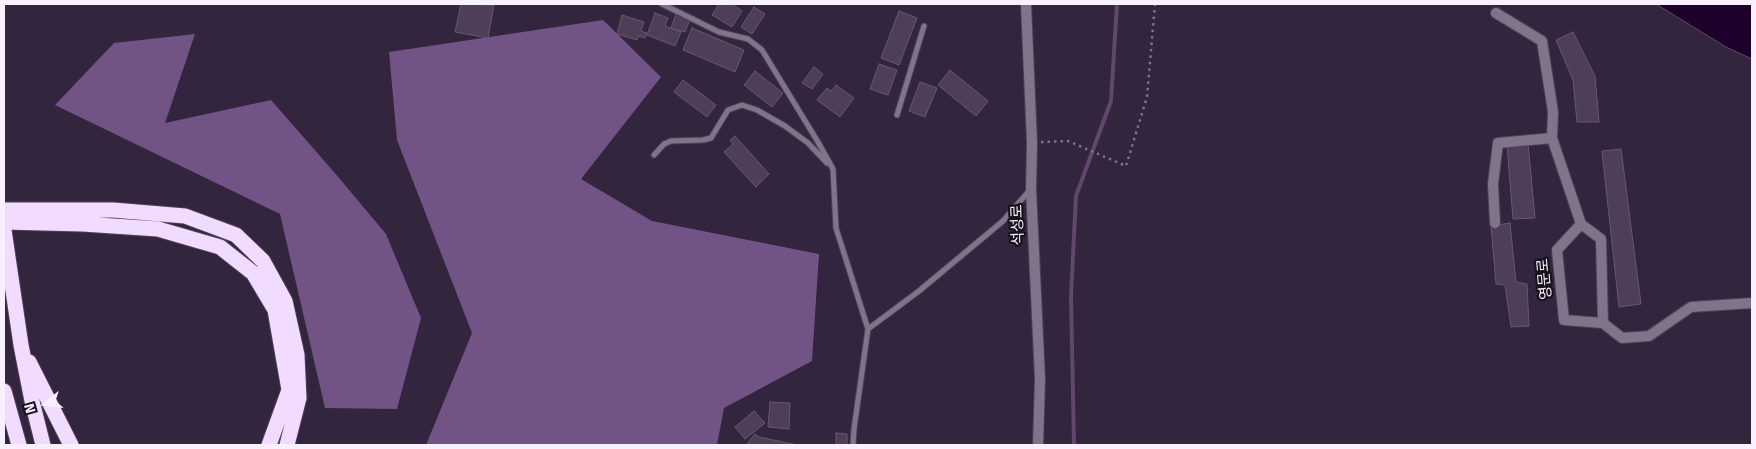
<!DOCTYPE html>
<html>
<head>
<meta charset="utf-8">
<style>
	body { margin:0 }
	#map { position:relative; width:1756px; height:449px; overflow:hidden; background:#33253d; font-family:"Fira Sans",sans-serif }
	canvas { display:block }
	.frame { position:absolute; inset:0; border:5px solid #f8efff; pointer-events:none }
	.north { position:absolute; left:20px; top:379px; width:50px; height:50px; -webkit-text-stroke:4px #17111c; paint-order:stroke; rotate:254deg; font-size:14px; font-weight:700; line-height:20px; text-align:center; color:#f8efff }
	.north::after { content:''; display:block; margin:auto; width:18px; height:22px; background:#f8efff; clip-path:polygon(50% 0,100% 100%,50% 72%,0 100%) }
</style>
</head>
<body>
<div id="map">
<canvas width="1756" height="449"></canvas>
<div class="frame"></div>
<div class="north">N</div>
</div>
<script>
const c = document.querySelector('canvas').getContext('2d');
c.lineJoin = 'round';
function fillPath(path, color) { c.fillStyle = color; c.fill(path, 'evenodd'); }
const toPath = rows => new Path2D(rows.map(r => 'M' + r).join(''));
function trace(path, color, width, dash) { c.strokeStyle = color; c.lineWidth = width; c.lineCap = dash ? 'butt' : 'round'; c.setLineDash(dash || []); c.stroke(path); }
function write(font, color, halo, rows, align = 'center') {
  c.font = font + ' "Fira Sans","Noto Sans KR",sans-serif'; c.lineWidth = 4.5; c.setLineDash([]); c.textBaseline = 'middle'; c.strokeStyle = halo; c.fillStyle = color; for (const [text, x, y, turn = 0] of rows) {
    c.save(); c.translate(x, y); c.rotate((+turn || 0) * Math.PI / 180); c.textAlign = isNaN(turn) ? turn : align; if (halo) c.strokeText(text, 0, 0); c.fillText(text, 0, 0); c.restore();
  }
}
fillPath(toPath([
	[603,20,661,77,581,179,652,221,819,254,812,361,724,408,717,445,426,445,472,333,397,140,389,52],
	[195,34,165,123,271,100,334,172,386,234,421,318,397,409,325,408,280,214,55,105,114,43]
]), '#725386');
const water = toPath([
	[1656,4,1752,4,1752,59,1726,47,1656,4]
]);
fillPath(water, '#1d012b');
trace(water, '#5f486b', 1);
trace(toPath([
	[1074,445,1071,296,1076,196,1111,101,1117,4]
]), '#5f486b', 4);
const building = toPath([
	[461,4,494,5,488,38,455,32,461,4],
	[719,4,732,4,742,11,732,27,712,15,719,4],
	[754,7,765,14,752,34,741,27,754,7],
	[899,11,917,18,899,65,881,58,899,11],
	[655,13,668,18,665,26,681,32,675,46,647,35,655,13],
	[676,14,690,19,685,32,671,28,676,14],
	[622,15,644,22,641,31,647,33,645,38,638,36,637,40,617,34,622,15],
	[692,28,744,50,735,72,683,50,692,28],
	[1573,32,1595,76,1599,122,1577,122,1573,80,1556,40,1573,32],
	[879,64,897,70,888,95,870,89,879,64],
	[814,67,823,74,812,89,802,83,814,67],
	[950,70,988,101,976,116,938,85,950,70],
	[755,71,783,93,772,107,744,85,755,71],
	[683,80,716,105,707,117,674,92,683,80],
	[920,82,937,88,925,117,909,111,920,82],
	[836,85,854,98,840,117,817,100,827,88,831,91,836,85],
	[735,136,769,174,756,187,724,152,733,144,730,140,735,136],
	[1528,143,1535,218,1513,219,1507,145,1528,143],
	[1621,149,1641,304,1619,307,1602,151,1621,149],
	[1510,223,1516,282,1527,284,1529,326,1511,327,1505,285,1496,284,1491,226,1510,223],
	[770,402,790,403,789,429,768,427,770,402],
	[754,411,765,423,745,439,735,427,754,411],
	[836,433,847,434,847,445,836,445,836,433],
	[755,434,759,437,798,445,746,445,755,434]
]);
fillPath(building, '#4e3e58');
trace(building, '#685773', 1);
const service = toPath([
	[662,4,719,32,748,39,762,50,818,142,833,169,836,228,868,329,854,429,853,445],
	[897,115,924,26],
	[654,155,664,144,671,141,703,140,711,138,728,110,742,105,757,110,785,126,808,143,827,163],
	[868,329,919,291,1003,221,1029,191]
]);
const minor = toPath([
	[1496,13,1542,41,1553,112,1552,138,1581,224],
	[1495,223,1493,184,1498,143,1552,138],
	[1603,323,1601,239,1581,224,1557,250,1564,320,1603,323,1622,338,1649,336,1691,307,1752,303]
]);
const tertiary = toPath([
	[1026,4,1032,143,1031,189,1040,379,1038,445]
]);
const motorway = toPath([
	[4,210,113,210,185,216,236,235,263,261,285,301,297,355,299,398,287,445],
	[4,222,83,224,158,229,220,247,253,273,275,310,289,390,269,445],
	[4,230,21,345,32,401,43,445],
	[29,362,71,445],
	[4,391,19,445]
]);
trace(service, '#4f4158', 7);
trace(minor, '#4f4158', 12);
trace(tertiary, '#4f4158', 12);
trace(motorway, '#4f4158', 17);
trace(toPath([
	[1041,142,1068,141,1126,166,1147,97,1155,4]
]), '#7e7287', 2.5, [2.5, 4]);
trace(service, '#80738a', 5);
trace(minor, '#80738a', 10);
trace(tertiary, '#80738a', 10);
trace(motorway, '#f1dcff', 15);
write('15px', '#f8efff', '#17111c', [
	["석성로",1018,225,-92],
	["영문로",1545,279,-95]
]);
</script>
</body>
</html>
